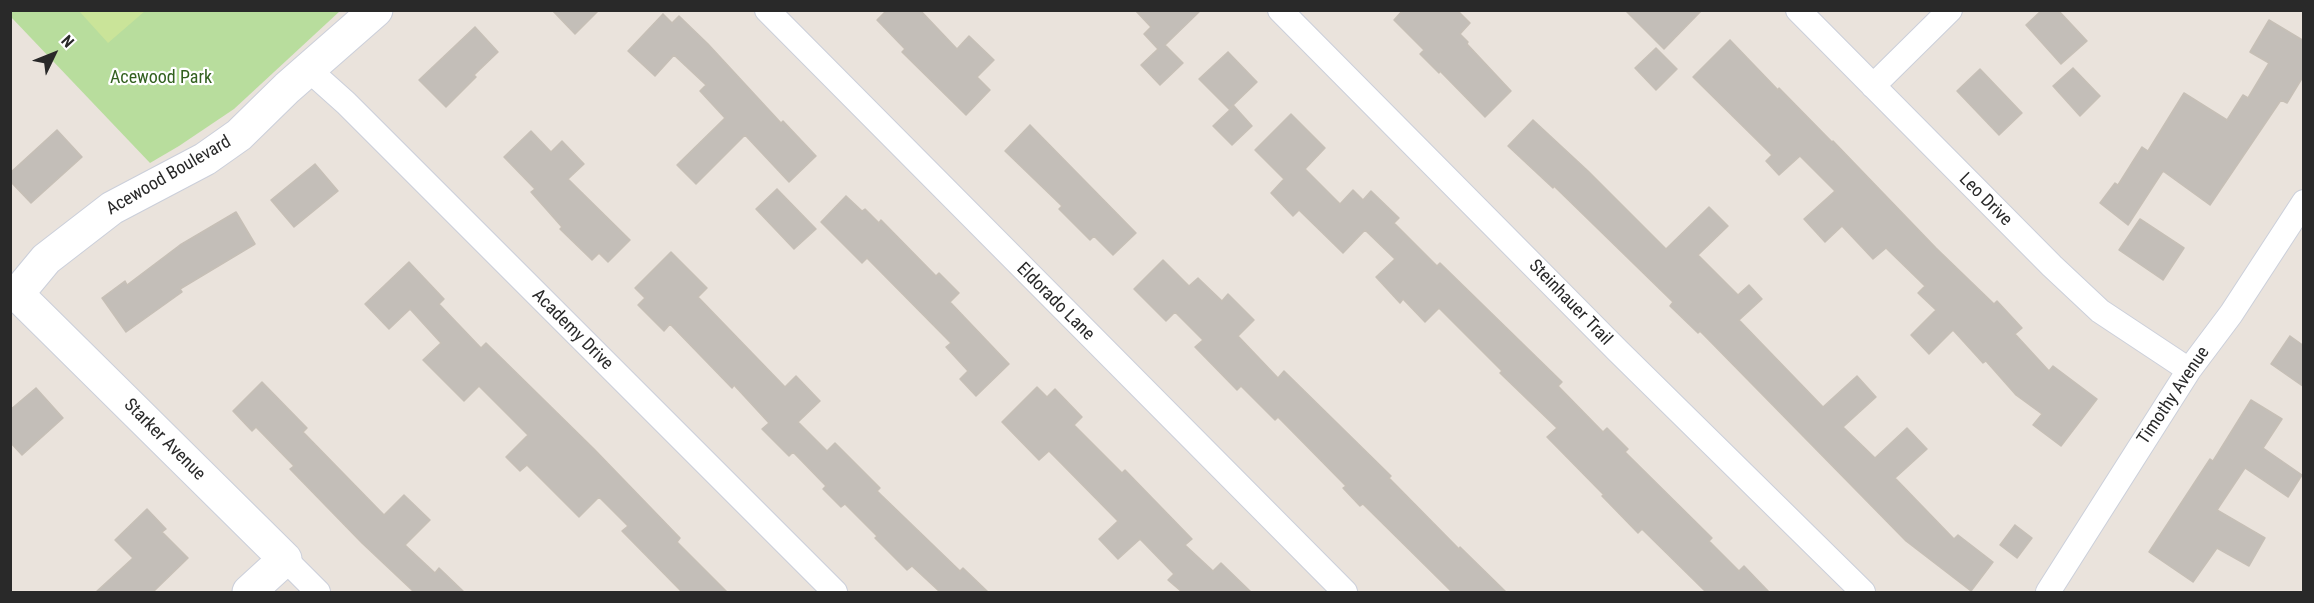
<!DOCTYPE html>
<html>
<head>
<meta charset="utf-8">
<style>
	body { margin:0 }
	#map { position:relative; width:2314px; height:603px; overflow:hidden; background:#eae3dc; font-family:"Roboto Condensed",sans-serif }
	canvas { display:block }
	.frame { position:absolute; inset:0; border:12px solid #292929; pointer-events:none }
	.north { position:absolute; left:24px; top:24px; width:60px; height:60px; -webkit-text-stroke:4px #fff; paint-order:stroke; rotate:47deg; font-size:16px; font-weight:700; line-height:24px; text-align:center; color:#292929 }
	.north::after { content:''; display:block; margin:auto; width:21px; height:27px; background:#292929; clip-path:polygon(50% 0,100% 100%,50% 72%,0 100%) }
</style>
</head>
<body>
<div id="map">
<canvas width="2314" height="603"></canvas>
<div class="frame"></div>
<div class="north">N</div>
</div>
<script>
const c = document.querySelector('canvas').getContext('2d');
c.lineJoin = 'round';
function fillPath(path, color) { c.fillStyle = color; c.fill(path, 'evenodd'); }
const toPath = rows => new Path2D(rows.map(r => 'M' + r).join(''));
function trace(path, color, width, dash) { c.strokeStyle = color; c.lineWidth = width; c.lineCap = dash ? 'butt' : 'round'; c.setLineDash(dash || []); c.stroke(path); }
function write(font, color, halo, rows, align = 'center') {
  c.font = font + ' "Roboto Condensed",sans-serif'; c.lineWidth = 4.5; c.setLineDash([]); c.textBaseline = 'middle'; c.strokeStyle = halo; c.fillStyle = color; for (const [text, x, y, turn = 0] of rows) {
    c.save(); c.translate(x, y); c.rotate((+turn || 0) * Math.PI / 180); c.textAlign = isNaN(turn) ? turn : align; if (halo) c.strokeText(text, 0, 0); c.fillText(text, 0, 0); c.restore();
  }
}
fillPath(toPath([
	[11,10,340,11,234,109,179,146,150,163,11,17]
]), '#b8dd9d');
fillPath(toPath([
	[79,11,145,11,108,43]
]), '#cae499');
const building = toPath([
	[552,10,599,10,575,34,552,10],
	[887,10,920,10,957,49,969,36,994,60,977,77,990,90,966,115,902,52,905,49,877,20,887,10],
	[1135,10,1201,10,1165,45,1183,63,1160,85,1141,65,1158,49,1144,34,1151,27,1135,10],
	[1403,10,1457,10,1470,23,1460,34,1468,42,1467,44,1511,91,1485,117,1440,71,1439,73,1420,54,1424,50,1394,20,1403,10],
	[1625,10,1702,10,1664,49,1625,10],
	[2042,10,2058,10,2087,41,2061,64,2026,25,2042,10],
	[663,14,672,23,679,16,708,44,781,123,783,121,816,156,789,182,745,135,696,184,677,165,725,118,700,91,706,85,674,55,655,76,628,51,663,14],
	[2269,20,2304,41,2304,75,2287,103,2281,100,2210,205,2163,171,2128,225,2100,203,2115,183,2118,185,2142,147,2148,151,2184,93,2227,120,2243,95,2248,98,2269,63,2250,52,2269,20],
	[475,27,498,52,474,75,476,77,446,107,419,80,475,27],
	[1730,40,1778,90,1779,88,1832,142,1833,141,1936,248,1994,304,1997,301,2022,328,2015,334,2049,371,2053,366,2097,399,2061,446,2033,425,2042,414,2016,395,1986,361,1983,363,1953,330,1929,354,1911,335,1936,310,1918,293,1925,286,1886,248,1873,259,1842,226,1825,242,1804,219,1835,191,1800,156,1779,175,1766,161,1772,155,1693,77,1730,40],
	[1656,48,1677,69,1656,90,1635,68,1656,48],
	[1228,52,1257,82,1229,109,1199,79,1228,52],
	[2073,68,2100,96,2080,116,2053,86,2073,68],
	[1980,69,2022,113,1999,135,1957,91,1980,69],
	[1234,106,1252,126,1232,145,1213,126,1234,106],
	[1291,114,1325,148,1305,169,1340,204,1353,190,1363,200,1371,191,1399,218,1394,223,1437,266,1440,263,1562,382,1558,386,1603,432,1607,428,1628,449,1625,452,1712,538,1709,541,1739,571,1744,566,1769,592,1706,592,1642,529,1638,533,1602,496,1604,495,1547,437,1557,428,1500,373,1502,371,1439,308,1425,322,1403,299,1400,303,1376,277,1395,259,1365,230,1343,253,1299,210,1293,216,1271,193,1284,179,1255,150,1291,114],
	[1533,120,1588,171,1666,249,1709,207,1728,226,1698,255,1738,295,1749,285,1762,299,1739,320,1823,407,1857,376,1876,397,1843,427,1875,458,1907,428,1927,449,1895,478,1954,539,1958,535,1993,562,1971,591,1906,541,1700,331,1698,333,1670,306,1673,302,1554,186,1553,188,1508,146,1533,120],
	[1030,125,1136,233,1113,255,1094,236,1090,240,1059,209,1062,206,1005,151,1030,125],
	[57,130,82,157,31,203,10,181,10,173,57,130],
	[531,131,551,152,562,141,584,164,568,179,630,240,608,262,599,253,592,260,560,229,562,227,531,192,535,189,504,157,531,131],
	[315,164,338,191,294,227,271,200,315,164],
	[777,189,816,229,794,249,756,209,777,189],
	[846,196,862,211,865,209,879,223,881,220,936,276,939,273,959,293,950,302,1009,364,976,396,960,379,968,371,946,347,951,343,867,258,862,263,821,222,846,196],
	[236,212,255,244,180,289,182,292,126,332,102,298,125,281,127,285,180,245,236,212],
	[2140,219,2184,248,2163,280,2119,250,2140,219],
	[671,252,707,288,698,297,785,387,796,376,820,401,798,422,827,451,835,443,880,488,877,491,960,571,963,568,988,592,940,592,912,566,907,570,875,538,877,536,845,504,841,507,823,489,826,486,793,452,789,456,762,429,769,423,734,385,732,388,670,324,664,331,638,305,645,298,635,288,671,252],
	[1163,260,1189,286,1198,278,1222,301,1228,294,1254,320,1238,336,1278,378,1284,371,1391,476,1389,478,1459,549,1460,547,1506,592,1452,592,1363,504,1360,506,1343,488,1346,486,1278,417,1275,420,1241,386,1237,390,1195,347,1203,340,1175,312,1166,321,1134,289,1163,260],
	[409,262,444,299,439,304,481,348,486,343,594,449,680,538,677,542,727,592,682,592,622,531,628,526,599,497,579,517,527,465,520,471,506,457,528,435,479,386,464,401,423,360,441,343,410,309,389,329,365,304,409,262],
	[2290,336,2304,346,2304,387,2271,364,2290,336],
	[262,382,307,428,303,432,384,515,404,495,430,520,405,545,435,573,439,568,464,592,414,592,362,543,290,469,294,466,256,427,252,431,233,411,262,382],
	[1037,387,1047,397,1055,389,1082,417,1074,425,1122,473,1125,470,1192,539,1185,545,1213,571,1221,563,1251,592,1182,592,1168,580,1174,574,1140,539,1118,559,1099,539,1118,521,1049,451,1039,460,1002,422,1037,387],
	[36,388,63,418,22,455,10,442,10,410,36,388],
	[2251,400,2282,419,2263,448,2302,475,2288,497,2245,468,2217,510,2265,538,2249,566,2217,548,2193,582,2149,552,2210,459,2213,461,2251,400],
	[147,509,166,529,162,532,188,558,153,592,96,592,133,558,115,540,147,509],
	[2015,525,2032,538,2017,558,2000,545,2015,525]
]);
fillPath(building, '#c3beb8');
trace(building, '#c6bfb6', 1.5);
const street = toPath([
	[767,10,1345,592],
	[1280,10,1618,351,1863,592],
	[1798,10,2052,266,2100,311,2189,370],
	[308,69,346,103,835,592],
	[1873,86,1950,10],
	[285,559,318,592],
	[2048,592,2189,370,2231,314,2304,202]
]);
const secondary = toPath([
	[249,592,285,559,17,294,46,259,112,208,205,159,239,135,287,88,376,10]
]);
trace(street, '#cbcfda', 26);
trace(secondary, '#cbcfda', 35);
trace(street, '#fff', 24);
trace(secondary, '#fff', 33);
write('18px', '#32601f', '#fff', [
	["Acewood Park",161,78]
]);
write('18px', '#292929', '#fff', [
	["Acewood Boulevard",169,176,-30],
	["Leo Drive",1985,200,45],
	["Eldorado Lane",1055,302,45],
	["Steinhauer Trail",1570,303,46],
	["Academy Drive",572,330,45],
	["Timothy Avenue",2174,396,-56],
	["Starker Avenue",164,440,45]
]);
</script>
</body>
</html>
